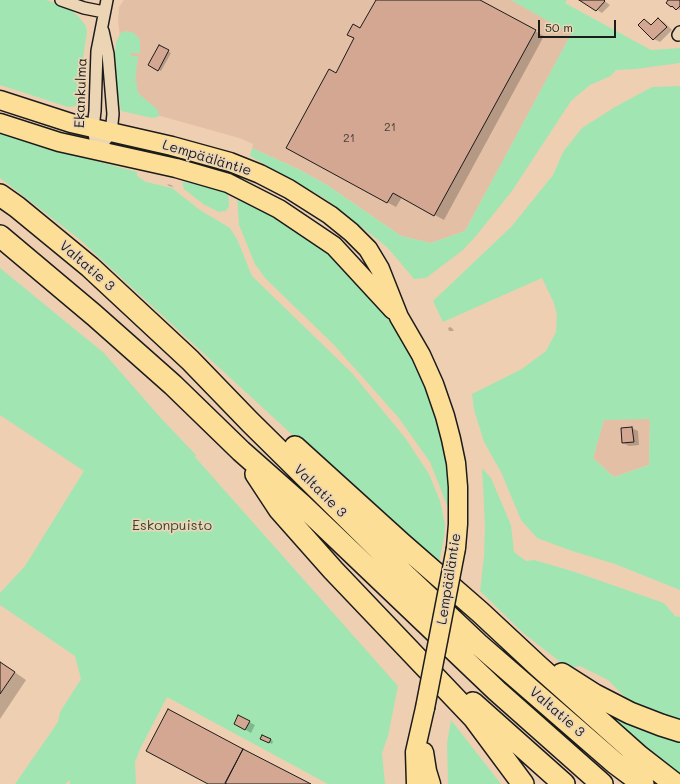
<!DOCTYPE html>
<html>
<head>
<meta charset="utf-8">
<style>
	body { margin:0 }
	#map { position:relative; width:680px; height:784px; overflow:hidden; background:#efcfb1; font-family:Mali,sans-serif }
	canvas { display:block }
	.scale { position:absolute; left:538px; top:20px; width:78px; height:18px; box-sizing:border-box; border:2px solid #1c1c1c; border-top:0; padding-left:5px; font-size:12px; line-height:14px; white-space:nowrap; color:#1c1c1c; -webkit-text-stroke:3px #ecd5b5; paint-order:stroke }
</style>
</head>
<body>
<div id="map">
<canvas width="680" height="784"></canvas>
<div class="scale">50 m</div>
</div>
<script>
const c = document.querySelector('canvas').getContext('2d');
c.lineJoin = 'round';
function fillPath(path, color) { c.fillStyle = color; c.fill(path, 'evenodd'); }
const toPath = rows => new Path2D(rows.map(r => 'M' + r).join(''));
function trace(path, color, width, dash) { c.strokeStyle = color; c.lineWidth = width; c.lineCap = dash ? 'butt' : 'round'; c.setLineDash(dash || []); c.stroke(path); }
function write(font, color, halo, rows, align = 'center') {
  c.font = font + ' Mali,sans-serif'; c.lineWidth = 3.5; c.setLineDash([]); c.textBaseline = 'middle'; c.strokeStyle = halo; c.fillStyle = color; for (const [text, x, y, turn = 0] of rows) {
    c.save(); c.translate(x, y); c.rotate((+turn || 0) * Math.PI / 180); c.textAlign = isNaN(turn) ? turn : align; if (halo) c.strokeText(text, 0, 0); c.fillText(text, 0, 0); c.restore();
  }
}
fillPath(toPath([
	[124,0,511,0,572,33,465,231,431,243,401,236,327,185,300,170,252,148,253,144,239,138,150,113,127,94,118,21,119,7],
	[604,419,650,419,649,465,614,477,593,458]
]), '#e3c0a5');
fillPath(toPath([
	[0,0,46,0,69,8,79,17,86,26,87,32,83,58,83,83,82,97,80,103,76,106,68,107,0,85],
	[511,0,567,0,565,3,651,50,680,48,680,63,636,69,616,70,611,76,590,85,571,101,512,191,476,236,463,250,426,278,414,279,387,247,324,198,250,156,252,148,300,170,327,185,401,236,431,243,465,231,571,34],
	[126,31,134,33,140,40,140,53,131,53,131,56,138,56,135,82,137,82,137,89,139,94,158,110,159,116,157,117,152,118,121,111,118,94,115,54,116,42,119,36,121,33],
	[680,86,680,590,615,564,572,551,537,538,521,520,501,472,484,442,474,410,472,394,522,369,546,351,556,332,557,314,553,301,542,278,443,322,433,301,511,227,553,175,563,152,582,128,615,107,652,87],
	[650,419,649,465,614,477,593,458,604,420],
	[0,130,40,146,137,172,137,176,146,182,172,188,200,210,230,228,237,239,252,276,352,373,406,439,429,474,440,501,445,524,444,537,439,563,311,452,79,239,0,178],
	[182,182,216,186,228,191,229,206,226,211,219,212,203,204,184,189],
	[237,194,314,237,395,323,424,379,442,430,449,475,450,513,430,462,398,417,333,344,265,278,255,264,239,225],
	[0,268,104,353,159,416,196,455,195,457,398,686,388,736,382,753,385,784,328,784,167,697,140,749,135,762,136,784,70,784,70,780,65,784,15,784,58,722,60,712,81,679,75,656,0,605,0,593,25,566,84,471,0,415],
	[482,468,491,478,511,525,514,552,526,561,534,560,572,571,664,603,675,616,680,617,680,723,655,715,630,702,608,680,580,666,568,668,522,632,480,591,484,556,485,526],
	[584,695,680,735,680,780],
	[451,720,501,784,448,784,447,743]
]), '#a1e6b2');
fillPath(toPath([
	[377,0,478,0,544,36,444,220,402,197,396,207,296,153,355,39,348,35,361,29],
	[581,0,603,0,610,5,602,13],
	[670,0,680,0,680,10,671,7],
	[658,19,664,22,672,30,660,42,654,39,640,25,644,20,652,25],
	[159,47,171,53,161,71,150,65],
	[167,184,171,185,174,187,169,186],
	[450,327,452,328,454,331,449,331,448,328],
	[632,428,638,431,639,445,629,446,623,443],
	[0,662,26,680,0,719],
	[249,722,255,725,251,733,241,727],
	[263,736,273,741,272,744,262,738]
]), '#0003');
const building = toPath([
	[376,0,480,0,536,30,434,216,393,193,387,203,286,148,329,69,336,73,354,38,347,35,353,24,360,28,376,0],
	[579,0,604,0,605,1,596,11,579,0],
	[668,0,680,0,680,6,676,10,672,6,671,7,666,3,668,0],
	[658,18,667,27,653,40,638,25,644,19,651,25,658,18],
	[159,45,169,50,158,71,148,65,159,45],
	[632,427,634,442,622,443,621,428,632,427],
	[0,662,15,672,0,694,0,662],
	[168,709,243,749,225,784,208,784,146,751,168,709],
	[238,715,250,721,245,730,234,724,238,715],
	[262,735,271,739,269,743,260,739,262,735],
	[243,749,311,784,227,784,225,783,243,749]
]);
fillPath(building, '#d4a792');
trace(building, '#1c1c1c', 1);
const minor = toPath([
	[61,0,84,8,104,12],
	[678,35,680,32],
	[97,150,93,128,95,111,97,51,107,0],
	[97,150,111,133,113,114,108,54,103,31]
]);
const primary = toPath([
	[0,100,71,123,172,146,230,162,260,174,289,189,330,215,351,232,368,249,380,269,399,317,421,355,434,384,445,416,451,439,456,463,458,487,458,524,456,548],
	[0,123,59,142,176,168,228,183,279,209,334,246,393,310],
	[424,752,427,771,431,784],
	[416,784,415,752,425,708]
]);
const motorway = toPath([
	[0,195,17,207,90,267,190,360,250,422,407,577,478,644,615,763,643,784],
	[0,236,94,315,173,385,241,451,301,504,497,691,602,784],
	[295,447,402,544,480,612,538,666,639,756,675,784],
	[256,474,279,509,333,570,474,718,523,784],
	[562,674,595,695,630,713,661,725,680,731],
	[473,703,564,784]
]);
trace(minor, '#1c1c1c', 14);
trace(primary, '#1c1c1c', 21);
trace(motorway, '#1c1c1c', 24);
trace(minor, '#ecd5b5', 11);
trace(primary, '#fdde96', 18);
trace(motorway, '#fdde96', 21);
const primaryBridge = toPath([
	[425,708,456,548]
]);
trace(primaryBridge, '#1c1c1c', 21, []);
trace(primaryBridge, '#fdde96', 18);
write('12px', '#4a3f3a', null, [
	["21",390,127],
	["21",349,138]
]);
write('14px', '#1c1c1c', '#ecd5b5', [
	["Ekankulma",81,93,-88],
	["Lempääläntie",207,158,17],
	["Valtatie 3",87,266,41],
	["Valtatie 3",320,491,45],
	["Lempääläntie",449,579,-81],
	["Valtatie 3",557,712,41]
]);
write('14px', '#37443a', '#ecd5b5', [
	["Eskonpuisto",172,526]
]);
</script>
</body>
</html>
